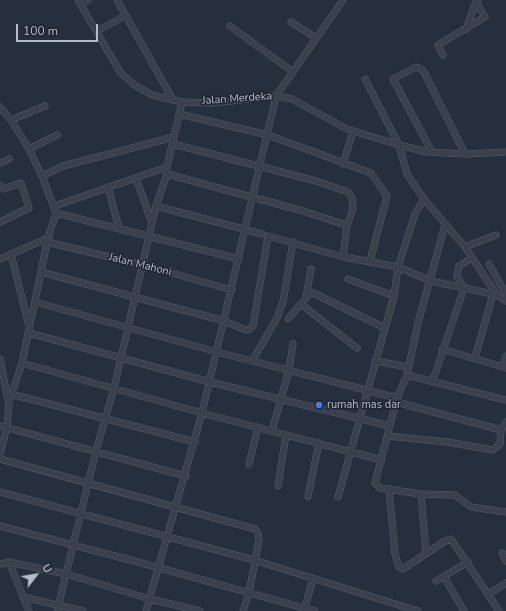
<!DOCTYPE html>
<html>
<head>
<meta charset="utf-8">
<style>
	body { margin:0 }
	#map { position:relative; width:506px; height:611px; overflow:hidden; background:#262f3d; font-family:"Nunito Sans",sans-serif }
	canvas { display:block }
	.north { position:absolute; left:16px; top:555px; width:40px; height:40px; -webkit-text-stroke:3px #1f2632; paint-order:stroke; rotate:59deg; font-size:11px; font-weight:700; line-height:16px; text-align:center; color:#b6bdc8 }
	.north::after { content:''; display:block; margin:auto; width:14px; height:18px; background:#b6bdc8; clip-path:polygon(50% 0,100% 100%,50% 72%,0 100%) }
	.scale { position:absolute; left:16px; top:24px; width:82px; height:18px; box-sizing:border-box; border:2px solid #b6bdc8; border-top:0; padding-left:5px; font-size:12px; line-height:14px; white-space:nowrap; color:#b6bdc8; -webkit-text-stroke:3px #1f2632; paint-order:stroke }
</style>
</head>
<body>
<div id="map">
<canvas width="506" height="611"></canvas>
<div class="north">U</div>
<div class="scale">100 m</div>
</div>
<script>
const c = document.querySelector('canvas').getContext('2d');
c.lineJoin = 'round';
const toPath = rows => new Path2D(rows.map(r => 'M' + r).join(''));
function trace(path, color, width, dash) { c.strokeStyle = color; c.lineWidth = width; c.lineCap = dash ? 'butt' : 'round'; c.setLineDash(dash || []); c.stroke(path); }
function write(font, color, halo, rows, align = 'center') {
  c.font = font + ' "Nunito Sans",sans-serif'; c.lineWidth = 3; c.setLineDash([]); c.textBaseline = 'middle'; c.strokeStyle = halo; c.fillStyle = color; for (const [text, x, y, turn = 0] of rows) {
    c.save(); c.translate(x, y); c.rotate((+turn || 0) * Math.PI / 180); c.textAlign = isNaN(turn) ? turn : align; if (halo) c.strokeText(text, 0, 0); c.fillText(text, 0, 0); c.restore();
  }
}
const minor = toPath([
	[78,0,120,72,133,84,152,95,182,102,213,103,276,96,292,99,347,129,399,145,427,152,465,154,506,152],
	[117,0,173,100],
	[80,4,88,0],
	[291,22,316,38],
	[230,26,293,72],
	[466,29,476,2],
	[97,31,125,16],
	[443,55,438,45,485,17,476,2,478,0],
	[365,79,399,145,407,174,424,199,465,247,497,295,506,301],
	[0,107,11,120],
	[179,114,268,135,371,173,387,196,370,261],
	[173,144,316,181,348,192,352,198,353,208,347,226],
	[29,149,57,135],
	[432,152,393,79,416,67,423,70,465,154],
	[0,163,9,159],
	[343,164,353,131],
	[167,174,303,211,340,223,347,226,343,257],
	[42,176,63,166,174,137],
	[136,178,152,223],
	[0,185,3,189,21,183,29,208,0,222],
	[108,187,119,228],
	[55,206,167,167],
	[156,206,262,234],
	[56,213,239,259],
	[47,242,143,265,232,290],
	[465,247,496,235],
	[11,254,29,326],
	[0,259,48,238],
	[489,264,506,294],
	[41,272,224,321,246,330,250,329,253,326,268,236,343,257,398,267,431,281,497,295],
	[348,279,394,296],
	[306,297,311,269],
	[35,302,217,352,397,398],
	[301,304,357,348],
	[288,319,311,292,385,328],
	[29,333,210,382,390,426],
	[442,349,506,368],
	[475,358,493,294],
	[0,359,8,400],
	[252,361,277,318,283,302,293,242],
	[375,361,409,367],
	[22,363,202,413,382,460],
	[503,367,506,356],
	[407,375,506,400],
	[433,380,464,288,457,276,459,266,472,258],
	[11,394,195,442],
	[396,402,501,430,506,422],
	[0,426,186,476],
	[272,431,289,370,293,344],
	[388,436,447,442,493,450,500,444,501,430],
	[0,454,7,427,9,402,22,363,48,238,56,213,42,176,29,149,11,120,45,106],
	[0,459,255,529,258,533,259,540,249,593,243,611],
	[249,464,258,427],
	[278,486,286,435],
	[389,489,395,554,399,567,403,569,445,541,451,539,499,611],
	[0,492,254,560,418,611],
	[421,494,455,495,471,507,506,512],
	[308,496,319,443],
	[338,497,394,296,398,267,415,214,424,199],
	[0,526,138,562,315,611],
	[426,553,421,494,380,488,375,483,397,398,407,375,418,323,445,225],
	[502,553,506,561],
	[9,562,29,611],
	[0,564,9,562,66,574,150,599,200,611],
	[444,577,464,611],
	[436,581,468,562],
	[489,594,506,583],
	[23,597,83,611],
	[57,611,96,451,114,388,156,206,167,174,167,167,182,102],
	[146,611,202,413,276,96,343,0],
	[304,611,313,579]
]);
trace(minor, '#555c68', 7);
trace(minor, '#3a414d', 6);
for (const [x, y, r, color] of [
	[319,405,4,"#3f7fe0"]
]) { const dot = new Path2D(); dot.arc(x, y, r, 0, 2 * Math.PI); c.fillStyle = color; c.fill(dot); trace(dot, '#1f2632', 1.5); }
write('11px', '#b6bdc8', '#1f2632', [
	["Jalan Merdeka",237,99,-4],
	["Jalan Mahoni",140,265,14]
]);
write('11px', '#b6bdc8', '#1f2632', [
	["rumah mas dar",327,405]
], 'left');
</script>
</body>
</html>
